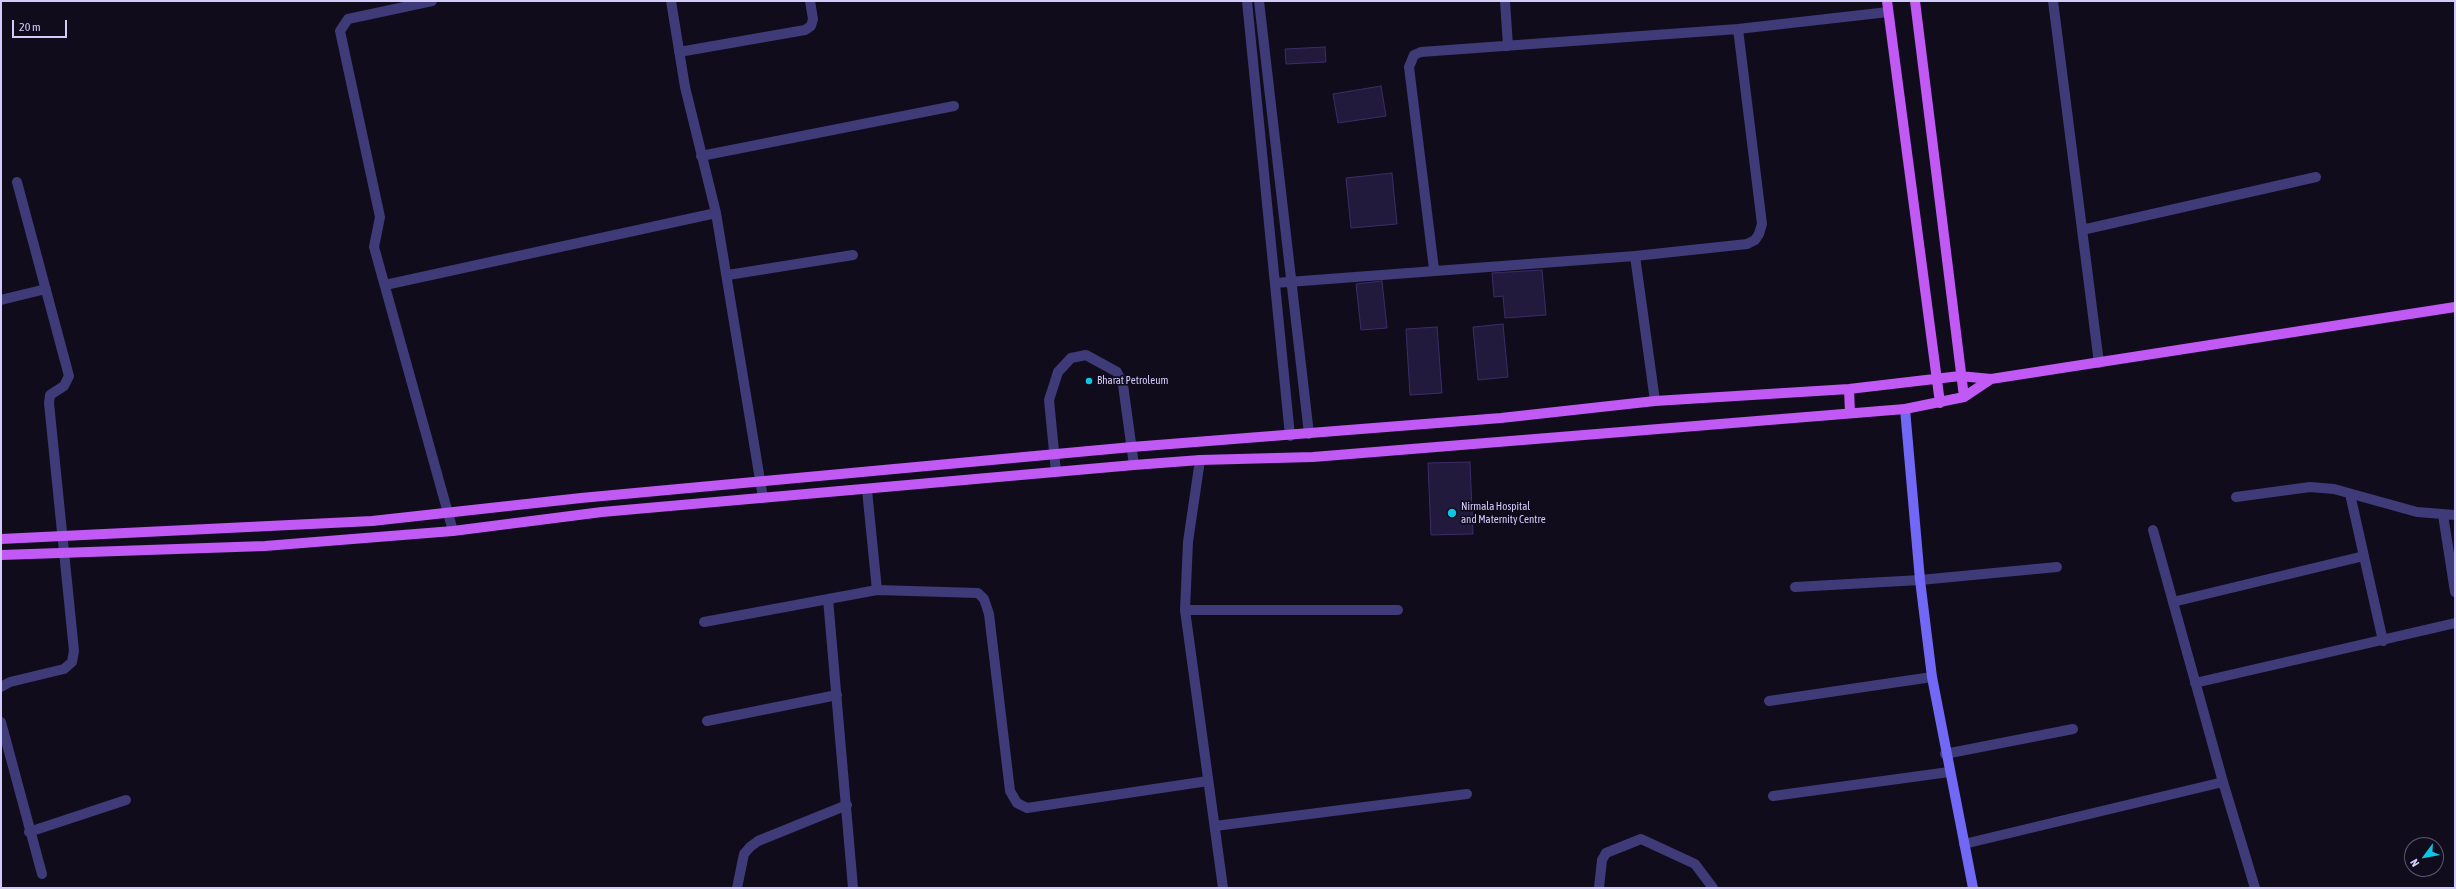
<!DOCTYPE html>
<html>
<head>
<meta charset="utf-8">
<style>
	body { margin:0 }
	#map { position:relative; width:2456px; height:889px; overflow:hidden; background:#100c1c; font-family:"Asap Condensed",sans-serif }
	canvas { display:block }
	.frame { position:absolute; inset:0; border:2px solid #d2cbfc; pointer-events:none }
	.north { position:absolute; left:2404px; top:837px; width:40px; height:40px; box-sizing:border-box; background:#100c1c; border:1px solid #5e5876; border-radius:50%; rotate:238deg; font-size:11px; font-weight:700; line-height:16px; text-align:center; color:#d2cbfc }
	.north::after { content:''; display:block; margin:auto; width:14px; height:18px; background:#0ec6e4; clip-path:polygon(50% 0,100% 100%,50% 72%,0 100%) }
	.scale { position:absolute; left:12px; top:20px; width:55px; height:18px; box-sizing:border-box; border:2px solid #d2cbfc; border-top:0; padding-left:5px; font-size:12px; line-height:14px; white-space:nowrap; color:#d2cbfc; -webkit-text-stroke:3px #100c1c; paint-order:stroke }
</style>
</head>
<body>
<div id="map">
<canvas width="2456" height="889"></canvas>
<div class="frame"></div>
<div class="north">N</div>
<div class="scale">20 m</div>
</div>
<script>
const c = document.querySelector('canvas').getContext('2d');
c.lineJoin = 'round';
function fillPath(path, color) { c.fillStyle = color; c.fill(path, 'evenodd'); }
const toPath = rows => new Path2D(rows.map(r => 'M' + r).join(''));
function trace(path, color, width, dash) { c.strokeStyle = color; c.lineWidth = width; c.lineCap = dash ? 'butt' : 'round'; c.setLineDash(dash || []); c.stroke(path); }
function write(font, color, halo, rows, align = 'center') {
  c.font = font + ' "Asap Condensed",sans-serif'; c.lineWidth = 3.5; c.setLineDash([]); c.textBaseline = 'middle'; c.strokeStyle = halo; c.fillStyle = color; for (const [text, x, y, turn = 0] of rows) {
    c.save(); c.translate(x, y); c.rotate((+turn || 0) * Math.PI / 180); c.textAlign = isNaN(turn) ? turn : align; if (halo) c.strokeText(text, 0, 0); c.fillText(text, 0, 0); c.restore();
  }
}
const building = toPath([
	[1325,47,1326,62,1286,64,1285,49,1325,47],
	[1381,86,1386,116,1338,123,1333,94,1381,86],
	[1392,173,1397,224,1351,228,1346,178,1392,173],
	[1542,270,1546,315,1505,318,1503,296,1494,297,1492,273,1542,270],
	[1382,281,1387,328,1361,330,1356,284,1382,281],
	[1503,324,1508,377,1478,380,1473,327,1503,324],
	[1437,327,1442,393,1410,395,1406,329,1437,327],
	[1470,462,1473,534,1431,535,1428,463,1470,462]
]);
fillPath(building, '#221a3c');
trace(building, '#3b2d66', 1);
trace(toPath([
	[1056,472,1049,400,1058,372,1071,358,1086,355,1117,372,1123,385,1134,465],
	[1920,580,2057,567]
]), '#3f3a78', 10);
trace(toPath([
	[432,1,348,19,340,31,380,217,374,247,453,531],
	[671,1,685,87,716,213,763,498],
	[1247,1,1290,436],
	[1259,1,1309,434],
	[1505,1,1508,46],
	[2053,1,2099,363],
	[679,52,805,30,811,26,813,19,810,1],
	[701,156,954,106],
	[2082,230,2316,177],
	[1635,256,1655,401],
	[1434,269,1409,67,1414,55,1421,52,1738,29,1888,12],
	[728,275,853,255],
	[1275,283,1635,256,1747,244,1755,240,1759,234,1762,224,1738,29],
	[385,285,716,213],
	[1,300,46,289],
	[1200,460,1188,542,1185,610,1223,888],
	[867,490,877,590],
	[2350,494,2383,641],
	[2236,497,2310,487,2334,489,2417,512,2455,515],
	[2443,515,2455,592],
	[2153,530,2223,782,2255,888],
	[1795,587,1920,580],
	[828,599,853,888],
	[2173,602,2364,556],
	[1185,610,1398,610],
	[704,622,877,590,978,593,984,599,989,614,1010,791,1017,803,1027,808,1208,781],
	[2195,683,2455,623],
	[1,687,10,682,64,669,72,662,74,651,49,403,50,395,64,386,69,376,17,182],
	[1769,701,1932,677],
	[707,721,837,695],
	[1,722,42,874],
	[1945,754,2073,729],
	[1773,796,1949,772],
	[1215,826,1467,794],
	[29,832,126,800],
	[1964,844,2223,782],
	[737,888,744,854,750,847,758,841,847,805],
	[1599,888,1602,860,1606,853,1641,839,1695,864,1713,888]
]), '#3f3a78', 10);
trace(toPath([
	[1905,409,1920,580,1932,677,1973,888]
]), '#7168f6', 10);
trace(toPath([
	[1887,1,1940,403],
	[1915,1,1964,397],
	[1849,389,1850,413],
	[1,539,372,521,581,498,1132,447,1501,418,1655,401,1849,389,1960,376,1991,379,2455,307],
	[1,555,265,546,453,531,602,512,1134,465,1200,460,1313,457,1905,409,1964,397,1991,379]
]), '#c159f5', 10);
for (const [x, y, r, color] of [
	[1089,381,4,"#0ec6e4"],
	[1452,513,5,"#0ec6e4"]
]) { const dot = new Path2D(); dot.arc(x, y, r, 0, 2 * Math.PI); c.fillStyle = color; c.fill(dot); trace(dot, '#100c1c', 1.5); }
write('11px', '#d2cbfc', '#100c1c', [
	["Bharat Petroleum",1097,381],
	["Nirmala Hospital",1461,507],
	["and Maternity Centre",1461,520]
], 'left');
</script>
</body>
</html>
